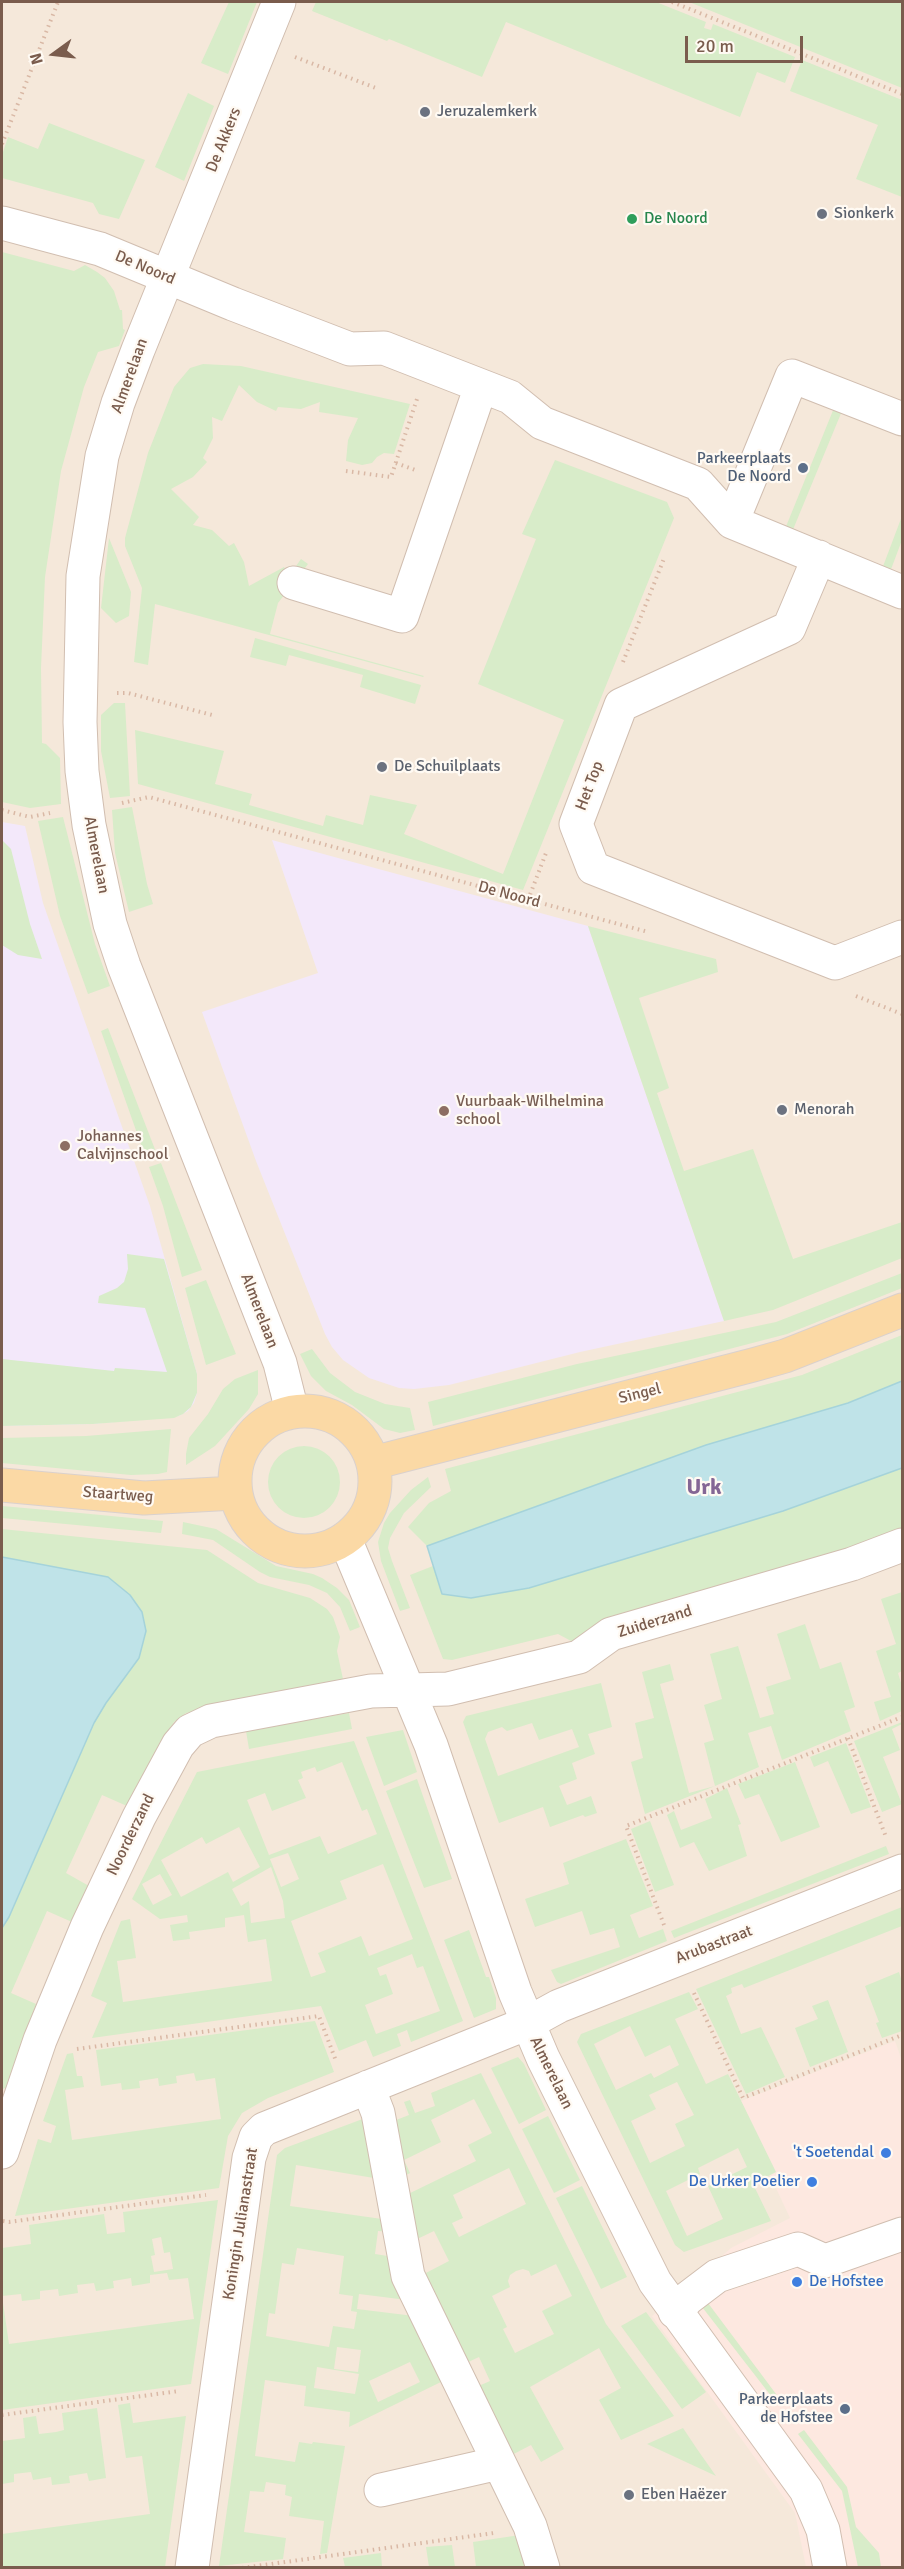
<!DOCTYPE html>
<html>
<head>
<meta charset="utf-8">
<style>
	body { margin:0 }
	#map { position:relative; width:904px; height:2569px; overflow:hidden; background:#fdf6ec; font-family:Signika,sans-serif }
	canvas { display:block }
	.frame { position:absolute; inset:0; border:3px solid #7a5c4d; pointer-events:none }
	.north { position:absolute; left:24px; top:24px; width:60px; height:60px; -webkit-text-stroke:4px #fffaf3; paint-order:stroke; rotate:255deg; font-size:16px; font-weight:700; line-height:24px; text-align:center; color:#7a5c4d }
	.north::after { content:''; display:block; margin:auto; width:21px; height:27px; background:#7a5c4d; clip-path:polygon(50% 0,100% 100%,50% 72%,0 100%) }
	.scale { position:absolute; left:685px; top:36px; width:118px; height:27px; box-sizing:border-box; border:3px solid #7a5c4d; border-top:0; padding-left:8px; font-size:18px; line-height:21px; white-space:nowrap; color:#7a5c4d; -webkit-text-stroke:4px #fffaf3; paint-order:stroke }
</style>
</head>
<body>
<div id="map">
<canvas width="904" height="2569"></canvas>
<div class="frame"></div>
<div class="north">N</div>
<div class="scale">20 m</div>
</div>
<script>
const c = document.querySelector('canvas').getContext('2d');
c.lineJoin = 'round';
function fillPath(path, color) { c.fillStyle = color; c.fill(path, 'evenodd'); }
const toPath = rows => new Path2D(rows.map(r => 'M' + r).join(''));
function trace(path, color, width, dash) { c.strokeStyle = color; c.lineWidth = width; c.lineCap = dash ? 'butt' : 'round'; c.setLineDash(dash || []); c.stroke(path); }
function write(font, color, halo, rows, align = 'center') {
  c.font = font + ' Signika,sans-serif'; c.lineWidth = 4.5; c.setLineDash([]); c.textBaseline = 'middle'; c.strokeStyle = halo; c.fillStyle = color; for (const [text, x, y, turn = 0] of rows) {
    c.save(); c.translate(x, y); c.rotate((+turn || 0) * Math.PI / 180); c.textAlign = isNaN(turn) ? turn : align; if (halo) c.strokeText(text, 0, 0); c.fillText(text, 0, 0); c.restore();
  }
}
fillPath(toPath([
	[2,2,902,2,902,2567,2,2568,2,1943,96,1741,2,1543]
]), '#f5e8da');
fillPath(toPath([
	[895,2041,902,2061,902,2567,806,2567,795,2513,652,2316,731,2248,790,2218,736,2103]
]), '#fde8e0');
fillPath(toPath([
	[2,822,25,826,43,903,150,1206,197,1374,197,1393,194,1403,188,1411,179,1416,93,1424,2,1426],
	[272,840,588,926,724,1321,580,1352,449,1385,414,1389,399,1388,369,1378,343,1360,332,1347,325,1334,256,1161,202,1012,318,973]
]), '#f3e8fa');
fillPath(toPath([
	[229,2,257,2,228,74,201,63],
	[316,2,656,2,706,22,704,28,711,30,713,24,795,57,785,83,757,72,740,117,506,22,482,77,389,39,387,41,312,11],
	[689,2,902,2,902,88],
	[802,60,902,100,902,197,856,179,878,125,790,91],
	[188,93,214,106,184,181,155,167],
	[49,123,145,160,119,219,99,214,93,203,2,178,2,155,8,137,38,149],
	[2,252,74,271,85,265,97,272,105,278,114,291,120,310,122,310,123,329,125,330,119,346,98,352,84,387,61,471,45,577,41,668,42,743,46,744,60,758,61,804,30,808,2,802],
	[203,364,241,366,410,404,394,454,384,453,377,457,372,463,362,465,346,461,348,440,358,418,319,412,320,402,301,409,278,407,276,411,257,402,239,385,222,421,212,417,213,438,203,458,207,462,193,477,171,489,199,517,193,525,212,530,229,546,234,543,244,562,249,586,284,567,289,576,301,559,308,564,278,603,270,634,424,676,423,677,155,604,148,665,134,662,142,588,125,546,125,538,148,453,174,387,190,368],
	[834,408,842,411,792,532,785,529],
	[555,460,667,502,674,518,523,890,138,784,135,730,224,751,215,784,252,794,249,805,323,826,326,815,363,825,370,795,417,805,404,834,503,874,564,720,478,684,536,539,522,534],
	[902,516,902,540,890,572,882,569],
	[109,538,131,592,129,616,116,623,101,608],
	[255,638,421,685,415,704,360,687,363,675,289,655,286,666,250,657],
	[114,703,125,703,130,796,110,798,101,751,101,715],
	[132,807,147,884,153,904,129,912,115,853,112,810],
	[63,817,95,944,110,986,88,994,60,916,38,821],
	[2,840,11,849,30,924,42,959,18,955,2,945],
	[588,926,716,959,718,972,639,998,669,1088,657,1093,684,1171,753,1149,793,1259,902,1222,902,1258,773,1310,724,1321],
	[108,1028,156,1152,145,1156,101,1031],
	[161,1163,202,1270,182,1277,163,1206,149,1167],
	[127,1254,164,1259,197,1374,197,1393,191,1407,183,1414,174,1418,93,1424,2,1426,2,1359,114,1371,115,1368,167,1372,145,1308,98,1303,99,1296,117,1288,124,1282,128,1269],
	[902,1273,902,1288,787,1334,433,1426,428,1402,577,1364,776,1322],
	[206,1280,236,1354,206,1365,185,1288],
	[902,1335,902,1381,848,1403,706,1445,427,1546,408,1527,429,1503,451,1491,445,1469,802,1375],
	[312,1349,330,1373,355,1392,385,1404,410,1408,415,1430,400,1433,384,1429,352,1405,326,1391,311,1376,300,1354],
	[258,1370,258,1394,249,1409,215,1446,186,1465,186,1454,189,1438,208,1414,223,1389,235,1379],
	[171,1429,167,1472,158,1474,131,1475,2,1463,2,1438,86,1436],
	'268 1482a36 36 0 1 1 72 0a36 36 0 1 1-72 0Z',
	[902,1468,902,1530,573,1642,558,1634,452,1660,443,1659,410,1575,433,1566,442,1594,471,1598,529,1588,783,1511],
	[428,1477,431,1487,404,1513,390,1538,388,1548,392,1561,410,1608,400,1611,381,1561,378,1542,384,1523,390,1513,411,1490],
	[2,1506,80,1513,163,1521,161,1533,2,1518],
	[183,1522,216,1529,276,1566,313,1574,322,1578,337,1588,349,1600,360,1627,350,1631,340,1607,327,1593,309,1585,270,1577,260,1572,213,1540,182,1534],
	[2,1529,207,1550,258,1583,310,1598,327,1609,333,1617,340,1637,337,1651,343,1679,332,1684,186,1713,174,1722,127,1806,102,1795,66,1873,89,1886,72,1922,47,1911,11,1993,36,2004,6,2088,2,2089,2,1928,9,1917,94,1723,106,1703,139,1658,142,1612,130,1595,108,1577,2,1557],
	[902,1592,902,1671,898,1673,902,1686,902,1711,880,1721,874,1702,891,1697,876,1651,896,1644,881,1599],
	[805,1624,820,1669,841,1662,855,1707,844,1711,851,1731,782,1760,771,1726,748,1733,759,1767,715,1786,645,1814,631,1762,643,1758,635,1723,654,1718,642,1672,670,1664,674,1680,660,1684,689,1793,715,1786,704,1743,714,1740,704,1705,722,1699,710,1654,738,1646,760,1718,774,1714,766,1687,791,1679,777,1634],
	[601,1683,612,1727,588,1734,595,1754,572,1763,577,1779,559,1786,567,1805,591,1796,597,1813,585,1817,583,1815,550,1827,543,1807,499,1823,463,1722,466,1716],
	[532,1723,539,1740,572,1729,579,1747,498,1776,485,1739,488,1732,502,1727,507,1731],
	[349,1713,352,1729,249,1749,246,1731],
	[902,1722,902,1724,892,1729,900,1750,883,1757,902,1804,882,1812,854,1741],
	[403,1730,417,1772,384,1786,366,1737],
	[354,1741,463,2021,411,2042,407,2030,397,2034,401,2046,373,2057,366,2040,339,2051,321,2006,92,2038,107,2003,91,1996,121,1921,130,1919,136,1958,117,1961,123,2002,272,1981,266,1939,248,1942,244,1915,225,1918,225,1927,189,1932,190,1939,173,1941,170,1925,188,1922,187,1915,160,1919,132,1899,197,1772],
	[342,1762,362,1811,367,1809,377,1834,328,1854,320,1836,269,1855,247,1800,265,1793,272,1811,306,1798,298,1780,303,1778,301,1772,315,1767,317,1772],
	[239,1827,260,1867,233,1882,228,1872,181,1897,161,1860,202,1837,206,1844],
	[288,1853,299,1879,281,1887,270,1859],
	[383,1864,413,1939,369,1956,361,1936,318,1953,326,1972,311,1977,291,1921,347,1899,340,1881],
	[271,1867,283,1901,285,1918,251,1923,249,1901,241,1906,232,1889],
	[160,1874,172,1895,153,1905,142,1884],
	[412,1954,417,1968,423,1966,440,2011,376,2034,365,2005,393,1994,386,1974,380,1976,377,1968],
	[846,1743,871,1807,851,1814,828,1761,814,1767,810,1757],
	[795,1762,820,1827,781,1842,759,1794,745,1799,738,1784],
	[417,1779,452,1879,424,1888,386,1791],
	[727,1788,741,1824,738,1825,747,1856,709,1871,694,1842,680,1848,667,1815,674,1811,681,1830,712,1818,705,1799],
	[650,1821,674,1885,655,1892,631,1829],
	[626,1839,653,1906,630,1915,639,1938,663,1929,667,1941,561,1984,557,1982,551,1970,620,1947,614,1928,590,1935,582,1911,535,1927,525,1899,569,1884,563,1863],
	[886,1846,889,1854,674,1938,671,1931],
	[902,1907,902,1926,744,1988,742,1984,731,1988,732,1993,726,1996,741,2034,761,2027,785,2077,746,2094,696,1989],
	[469,1930,486,1977,489,1977,496,1998,496,2009,474,2018,444,1940],
	[899,1972,902,1982,902,2031,882,2038,876,2023,879,2022,865,1986],
	[689,1992,698,2009,675,2019,706,2084,728,2074,776,2172,753,2184,771,2221,684,2252,675,2245,577,2042,581,2034],
	[630,2026,645,2057,670,2045,679,2065,654,2078,651,2073,616,2090,594,2044],
	[677,2082,694,2115,675,2124,685,2146,650,2163,631,2121,656,2109,649,2095],
	[738,2148,747,2167,708,2186,723,2219,687,2236,666,2191,700,2174,698,2168],
	[828,2000,848,2052,810,2067,795,2028,818,2019,812,2006],
	[315,2021,334,2072,268,2098,242,2113,228,2136,219,2188,15,2216,38,2139,51,2143,56,2126,43,2121,67,2054,73,2053,77,2076,82,2076,84,2087,65,2090,72,2140,221,2119,215,2078,196,2081,194,2073,176,2076,177,2083,159,2086,158,2078,139,2081,140,2088,122,2090,121,2083,101,2086,96,2050],
	[518,2057,524,2064,546,2110,519,2124,491,2068],
	[481,2073,606,2324,674,2416,621,2440,599,2400,621,2388,599,2348,530,2387,564,2449,541,2462,531,2445,508,2457,474,2388,490,2381,479,2357,462,2365,420,2276,449,2261,434,2231,413,2241,404,2196,476,2161,468,2145,492,2133,474,2099,431,2120,441,2142,404,2160,410,2173,400,2178,391,2122,409,2115,404,2102,410,2100,415,2113,435,2106,431,2093],
	[509,2168,526,2204,459,2237,452,2223,463,2218,453,2195],
	[556,2264,572,2296,542,2311,554,2334,515,2353,503,2329,507,2327,492,2296,510,2287,508,2281,510,2275,516,2271,523,2269,529,2271,531,2276],
	[548,2116,580,2180,554,2193,522,2129],
	[368,2117,380,2179,296,2165,290,2206,389,2220,390,2232,378,2231,375,2254,394,2257,407,2300,359,2294,357,2309,414,2316,445,2380,349,2427,350,2412,304,2406,306,2386,265,2380,255,2456,295,2462,299,2442,312,2444,313,2442,345,2446,327,2553,320,2554,324,2521,289,2516,292,2497,285,2495,286,2485,266,2482,264,2492,250,2491,244,2532,286,2538,283,2559,219,2566,277,2155,285,2148],
	[297,2248,344,2256,339,2294,353,2296,351,2311,357,2312,354,2329,333,2326,329,2347,266,2336,269,2313,275,2314,282,2263,294,2265],
	[337,2347,361,2350,358,2372,334,2369],
	[410,2362,420,2382,378,2402,369,2381],
	[317,2367,359,2374,355,2394,314,2388],
	[582,2186,627,2277,601,2289,556,2198],
	[218,2200,191,2384,2,2410,2,2248,31,2244,29,2225,104,2214,107,2234,125,2232,123,2212],
	[161,2237,164,2253,170,2252,173,2269,154,2272,151,2256,155,2255,152,2239],
	[167,2273,169,2280,188,2278,194,2319,9,2344,2,2296,21,2294,22,2301,40,2299,40,2291,58,2289,59,2296,78,2293,77,2285,94,2283,96,2291,114,2288,113,2281,131,2278,132,2286,150,2283,150,2275],
	[705,2299,779,2398,775,2401,699,2303],
	[646,2312,706,2392,682,2409,621,2326],
	[130,2403,133,2423,186,2416,165,2567,2,2567,2,2534,150,2514,142,2456,126,2458,118,2405],
	[97,2408,106,2478,89,2481,87,2473,69,2476,70,2483,52,2485,51,2477,33,2480,31,2472,14,2474,14,2482,2,2484,2,2441,25,2438,23,2418,36,2416,39,2434,56,2432,64,2430,62,2413],
	[683,2428,697,2449,716,2476,647,2444],
	[804,2430,847,2487,856,2527,879,2553,881,2567,858,2567,842,2491,798,2434],
	[520,2535,529,2567,476,2567,473,2542],
	[452,2545,455,2567,429,2567,426,2547],
	[381,2553,382,2567,345,2567,343,2558]
]), '#d8ecc9');
const water = toPath([
	[902,1381,902,1468,783,1511,529,1588,471,1598,442,1594,427,1546,706,1445,848,1403,902,1381],
	[2,1557,108,1577,130,1595,142,1612,146,1631,139,1658,106,1703,94,1723,9,1917,2,1928,2,1557]
]);
fillPath(water, '#bfe3e8');
trace(water, '#a5d3da', 1.5);
const minor = toPath([
	[279,2,138,350,118,403,102,456,83,576,80,722,82,771,89,825,110,924,124,966,280,1363,292,1411],
	[2,223,100,249,233,304,350,349,384,348,510,397,542,423,698,484,732,522,902,592],
	[732,522,792,376,902,419],
	[819,557,789,628,621,705,576,824,593,868,835,963,902,937],
	[294,583,402,616,481,386],
	[345,1539,431,1745,515,1992,543,2058,655,2282,806,2490,823,2530,830,2568],
	[368,2087,378,2113,408,2276,530,2526,543,2568],
	[2,2152,40,2040,87,1927,139,1817,178,1745,190,1731,211,1721,371,1691,448,1689,579,1657,611,1634,852,1564,902,1545],
	[675,2312,688,2298,717,2276,798,2249,825,2261,902,2234],
	[381,2490,499,2463],
	[192,2568,249,2158,256,2137,264,2129,528,2023,559,2006,902,1871]
]);
const major = toPath([
	'235 1481a70 70 0 1 1 140 0a70 70 0 1 1-140 0Z',
	[373,1463,753,1365,785,1356,902,1310],
	[2,1485,144,1498,235,1493]
]);
trace(minor, '#d1beb0', 35);
trace(major, '#dad1cd', 35);
trace(toPath([
	[672,2,902,94],
	[295,57,376,88],
	[2,144,58,2],
	[396,463,415,470],
	[346,471,391,477,417,399],
	[623,662,665,556],
	[117,693,128,693,212,715],
	[122,803,149,797,648,932],
	[2,810,30,817,50,813],
	[528,900,546,853],
	[856,996,902,1014],
	[848,1738,886,1837],
	[664,1925,626,1826,902,1717],
	[694,1993,743,2098,902,2035],
	[77,2049,319,2016,336,2061],
	[3,2221,9,2222,206,2195],
	[2,2415,179,2391],
	[242,2568,494,2533]
]), '#d9b8a5', 4, [1.5, 4.5]);
trace(minor, '#fff', 33);
trace(major, '#fbd9a5', 33);
for (const [x, y, r, color] of [
	[425,112,6,"#6b7280"],
	[822,214,6,"#6b7280"],
	[632,219,6,"#2e9e5b"],
	[803,468,6,"#5c6f8a"],
	[382,767,6,"#6b7280"],
	[782,1110,6,"#6b7280"],
	[444,1111,6,"#8d6e63"],
	[65,1146,6,"#8d6e63"],
	[886,2153,6,"#3f7fe0"],
	[812,2182,6,"#3f7fe0"],
	[797,2282,6,"#3f7fe0"],
	[845,2409,6,"#5c6f8a"],
	[629,2495,6,"#6b7280"]
]) { const dot = new Path2D(); dot.arc(x, y, r, 0, 2 * Math.PI); c.fillStyle = color; c.fill(dot); trace(dot, '#fffaf3', 2); }
write('16px', '#5b616d', '#fffaf3', [
	["Jeruzalemkerk",437,112],
	["Sionkerk",834,214],
	["De Schuilplaats",394,767],
	["Menorah",794,1110],
	["Eben Haëzer",641,2495]
], 'left');
write('16px', '#7a5c4d', '#fffaf3', [
	["De Akkers",224,140,-68],
	["De Noord",145,268,23],
	["Almerelaan",130,376,-70],
	["Het Top",590,786,-69],
	["Almerelaan",96,855,79],
	["De Noord",509,895,15],
	["Almerelaan",259,1311,69],
	["Singel",640,1394,-14],
	["Staartweg",118,1495,4],
	["Zuiderzand",655,1622,-17],
	["Noorderzand",131,1835,-64],
	["Arubastraat",714,1945,-21],
	["Almerelaan",551,2073,64],
	["Koningin Julianastraat",241,2224,-81]
]);
write('16px', '#27864d', '#fffaf3', [
	["De Noord",644,219]
], 'left');
write('16px', '#4e5e75', '#fffaf3', [
	["Parkeerplaats",791,459],
	["De Noord",791,477],
	["Parkeerplaats",833,2400],
	["de Hofstee",833,2418]
], 'right');
write('16px', '#785e54', '#fffaf3', [
	["Vuurbaak-Wilhelmina",456,1102],
	["school",456,1120],
	["Johannes",77,1137],
	["Calvijnschool",77,1155]
], 'left');
write('16px', '#366cbe', '#fffaf3', [
	["'t Soetendal",874,2153],
	["De Urker Poelier",800,2182],
	["De Hofstee",809,2282,"left"]
], 'right');
write('bold 22px', '#846695', '#fffaf3', [
	["Urk",704,1488]
]);
</script>
</body>
</html>
